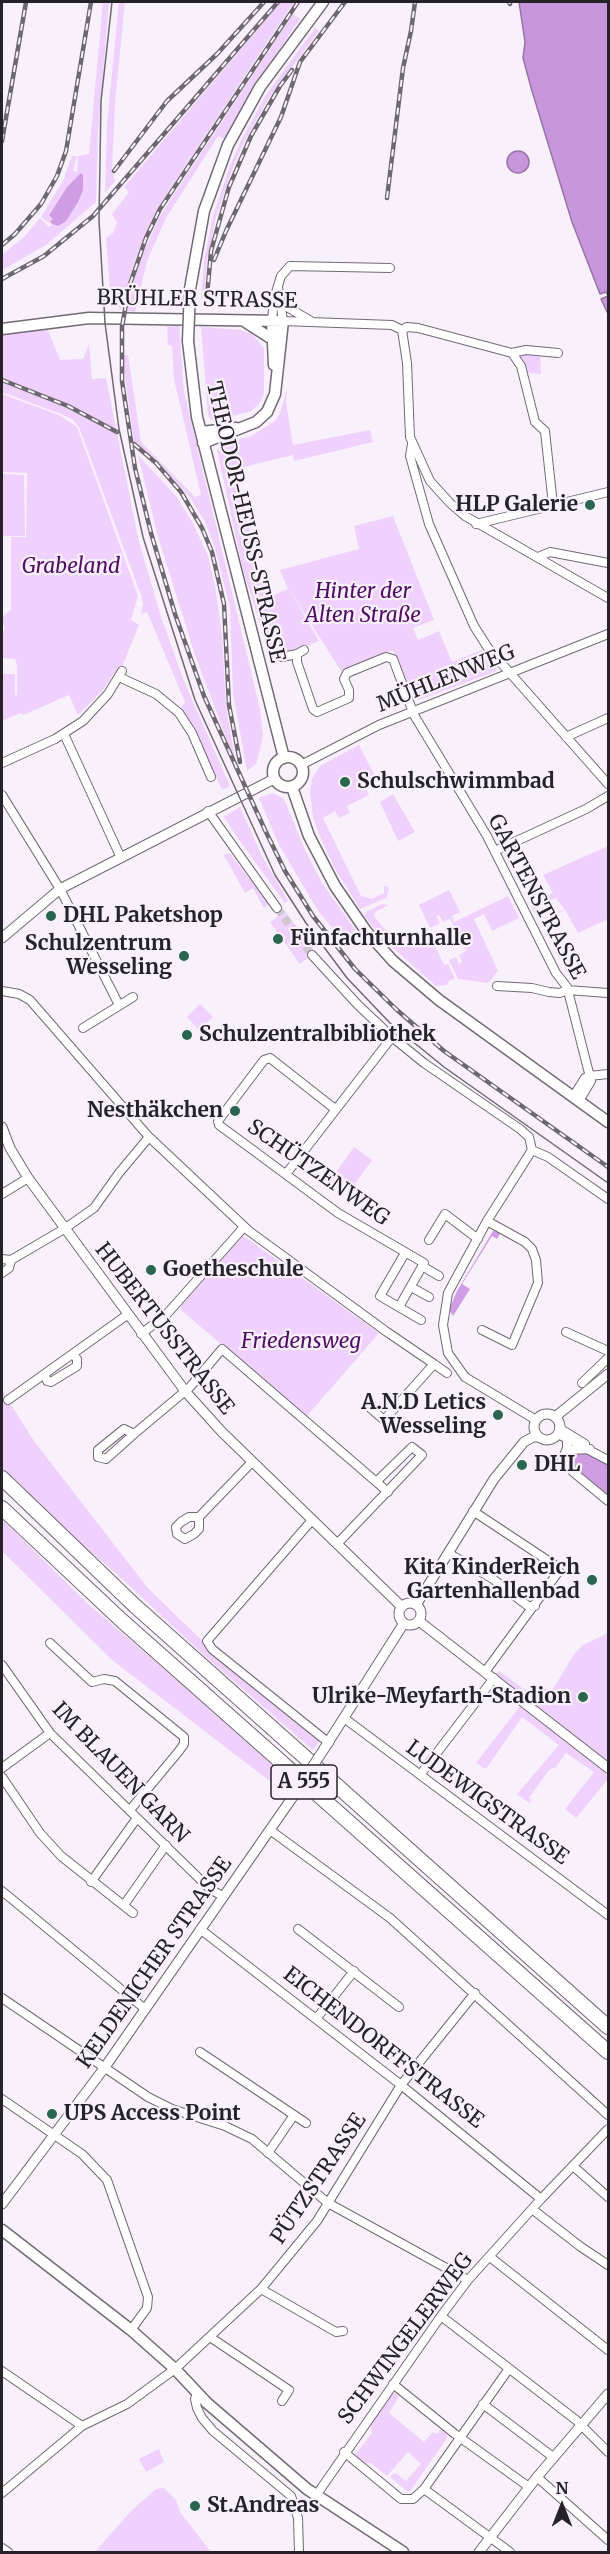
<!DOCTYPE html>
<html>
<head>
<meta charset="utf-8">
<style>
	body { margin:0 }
	#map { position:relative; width:610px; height:2554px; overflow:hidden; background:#f8f0fb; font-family:Merriweather,serif }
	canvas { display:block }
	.frame { position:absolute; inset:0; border:3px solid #262328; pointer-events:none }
	.north { position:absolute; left:532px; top:2476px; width:60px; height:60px; -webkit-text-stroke:4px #f8f0fb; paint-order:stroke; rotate:0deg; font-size:16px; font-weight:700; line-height:24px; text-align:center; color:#262328 }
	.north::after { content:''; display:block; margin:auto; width:21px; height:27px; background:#262328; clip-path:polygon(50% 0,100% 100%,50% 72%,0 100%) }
</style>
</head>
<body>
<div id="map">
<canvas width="610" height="2554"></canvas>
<div class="frame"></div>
<div class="north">N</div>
</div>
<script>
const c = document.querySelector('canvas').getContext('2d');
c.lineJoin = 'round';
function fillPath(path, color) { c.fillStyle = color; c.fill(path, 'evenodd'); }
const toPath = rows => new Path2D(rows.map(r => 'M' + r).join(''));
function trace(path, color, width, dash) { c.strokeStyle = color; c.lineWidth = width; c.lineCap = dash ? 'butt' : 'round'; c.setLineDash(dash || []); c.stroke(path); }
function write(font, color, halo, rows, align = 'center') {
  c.font = font + ' Merriweather,serif'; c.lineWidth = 4.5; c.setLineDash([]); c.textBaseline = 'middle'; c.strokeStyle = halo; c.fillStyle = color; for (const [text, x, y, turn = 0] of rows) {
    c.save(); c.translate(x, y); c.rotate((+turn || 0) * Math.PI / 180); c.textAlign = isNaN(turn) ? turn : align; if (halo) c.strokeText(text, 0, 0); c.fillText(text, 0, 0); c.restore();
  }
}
fillPath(toPath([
	[103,2,109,2,98,133,96,202,46,245,2,270,2,255,24,237,40,218,49,227,52,224,58,226,67,187,49,214,53,219,49,223,41,217,63,181,72,156,77,156,73,171,77,172,78,156,89,154],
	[119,2,125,2,115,103,112,169,115,181,105,193,107,124],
	[281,2,294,2,158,207,134,263,121,310,114,303,114,291,110,291,106,238,113,233,117,223,112,214,129,192,124,187],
	[293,14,300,19,247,98,224,139,218,136,166,218,147,261,135,312,127,311,138,264,161,214],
	[315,28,319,31,269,98,244,142,232,170,216,217,207,261,204,298,201,299,204,261,213,216,229,168,241,141,266,95],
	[167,326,179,326,184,392,260,709,263,736,259,754,256,764,247,771,233,693,230,608,215,548,206,524,191,499,160,464,134,441,122,356,128,355,141,442,195,497,201,495,174,379,172,346,168,345],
	[201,327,241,330,252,334,264,348,264,394,259,404,251,411,222,419,211,420,208,415],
	[47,328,60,360,83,359,89,344,92,379,106,378,138,538,161,617,184,681,230,786,222,790,195,730,181,709,185,702,147,612,141,614,143,604,141,595,79,427,73,420,61,414,2,392,2,335],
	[525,353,540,355,541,374,527,373,521,357],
	[287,389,286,403,293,445,370,430,373,442,294,461,293,455,235,469,259,570,269,597,288,589,280,570,359,549,354,526,393,516,434,620,413,628,418,640,439,631,452,662,482,650,497,668,496,671,419,700,413,696,393,650,341,671,289,589,319,641,271,659,243,570,217,450,226,443,251,436,275,421,280,413],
	[2,394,59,415,77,427,138,596,131,620,139,625,122,667,116,674,114,673,103,690,78,715,69,695,23,715,21,713,2,721,2,674,15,674,15,695,17,695,17,665,15,659,2,658,2,631,5,631,2,617,11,610,11,537,26,537,27,473,2,472],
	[138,455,176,496,193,523,208,556,215,586,222,634,226,707,236,764,195,655,158,537],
	[2,474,24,475,25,536,2,536],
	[359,745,377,780,364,786,369,795,347,806,350,813,339,818,335,811,323,818,361,896,372,899,384,893,384,887,386,886,389,889,386,898,360,909,334,867,319,834,313,817,310,792,312,779,320,766],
	[273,793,284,799,305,850,322,883,359,935,346,945,358,960,317,909,278,843,259,798],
	[393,794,415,832,398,841,380,802],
	[240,807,261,854,288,901,285,903,237,837,224,817],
	[608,846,608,919,578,933,565,910,539,922,564,909,556,898,535,908,537,913,535,914,531,906,553,893,543,875],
	[229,853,270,904,264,908,253,888,245,893,224,855],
	[449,890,460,912,452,916,454,922,508,896,519,918,492,931,484,914,474,919,498,971,488,983,458,979,449,960,456,957,459,964,462,962,459,955,466,951,450,919,443,922,439,915,436,916,440,923,430,928,419,905],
	[382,904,389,905,375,912,374,916,398,945,428,932,444,965,448,964,455,979,450,980,446,985,436,986,386,942,364,916,366,912],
	[285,911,315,952,300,964,270,922],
	[200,1004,213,1017,199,1030,187,1017],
	[354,1147,372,1160,351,1189,333,1176],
	[242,1235,379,1333,306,1417,181,1310,182,1304],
	[2,1390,34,1441,147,1587,231,1669,320,1741,313,1750,205,1656,119,1576,51,1518,2,1469],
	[2,1519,87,1603,293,1779,284,1792,112,1660,2,1551],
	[608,1633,608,1779,576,1818,565,1809,594,1772,566,1753,556,1767,549,1770,541,1781,529,1798,531,1800,529,1803,517,1794,559,1745,522,1717,486,1769,476,1763,521,1705,494,1678,499,1671,533,1696,541,1686,551,1692,575,1653,583,1645],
	[396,2393,399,2396,389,2413,424,2442,433,2432,437,2434,441,2429,446,2433,447,2438,411,2490,407,2491,390,2477,394,2473,397,2474,406,2481,421,2464,408,2452,387,2476,371,2463,364,2464,355,2455,372,2433,370,2424,392,2394],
	[159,2449,164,2462,146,2472,139,2459],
	[164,2488,176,2500,180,2512,211,2552,95,2552,130,2512,156,2489]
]), '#f0d1fd');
fillPath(toPath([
	[81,173,83,175,83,190,78,202,66,221,58,226,52,224,50,222,53,219,49,215,67,187],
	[493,1231,501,1232,497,1239,492,1236,462,1284,470,1289,453,1316,449,1310,457,1291],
	[576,1451,594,1452,608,1460,608,1501,577,1475,579,1469,571,1461,572,1454]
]), '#d09de4');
const water = toPath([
	[519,2,608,2,608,314,601,299,608,296,606,292,600,294,572,222,532,91,523,58,525,42,519,2],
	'507 162a11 11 0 1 1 22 0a11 11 0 1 1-22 0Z'
]);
fillPath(water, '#c896dc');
trace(water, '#9774a6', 1.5);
trace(toPath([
	[277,908,312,955]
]), '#cec7d1', 8, [8, 4]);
const minor = toPath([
	[278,287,283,321,392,325,402,330,407,363,410,437,430,481,450,503,465,516,608,598],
	[282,304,311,321],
	[272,321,274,299,281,276,290,266,390,268],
	[402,330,407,327,418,328,512,353,526,350,558,353],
	[512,353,521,366,535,422,545,431,553,505],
	[412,444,410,456,429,524,474,626,488,648,608,784],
	[476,524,608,492],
	[538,557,550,552,608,563],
	[304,650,297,654,297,662,313,709,317,712,349,698,349,690,344,679,347,673,386,657,393,659,414,715,487,836,556,973,567,987,591,1081,579,1101],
	[282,657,297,654],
	[119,677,156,694,179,713,192,733,211,777],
	[64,734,121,858],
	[566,737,608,718],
	[2,763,55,739,83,721,108,694,122,671],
	[301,765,379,725,608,634],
	[2,795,60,889,119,1005],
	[208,811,277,908],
	[495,851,586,809,608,796],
	[312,955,358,1005,392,1037,424,1063,520,1129,529,1137,532,1150],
	[497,986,532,988,549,992,560,993,567,990,608,993],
	[2,991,19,994,30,1000,149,1137,249,1231,387,1332,434,1364,384,1420,369,1407],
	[83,1028,133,997],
	[589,1076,608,1074],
	[573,1097,585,1078,589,1076],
	[335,1109,270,1058,264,1060,218,1121,219,1125,338,1213,424,1263,399,1307],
	[532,1150,487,1221,448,1293,443,1325,448,1353,465,1377,536,1420],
	[532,1150,548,1157,608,1199],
	[286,1174,392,1037],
	[2,1194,28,1178],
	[429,1240,445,1214,478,1239],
	[405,1253,380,1296,421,1320],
	[2,1259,11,1260],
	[422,1266,439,1276],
	[2,1273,9,1268,11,1260,64,1229,94,1208,119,1173,149,1137],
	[411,1287,429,1297],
	[482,1330,512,1345,538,1283,536,1260,532,1249,525,1242,487,1221],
	[566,1332,608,1351],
	[141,1334,166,1315,244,1227],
	[434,1364,447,1373],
	[45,1374,47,1381,51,1382,77,1366,77,1359,73,1354],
	[582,1383,608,1358],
	[8,1400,127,1315],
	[559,1428,585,1444],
	[134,1434,106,1459,98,1457,98,1450,124,1429,134,1434,190,1387,222,1349,388,1492],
	[558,1434,608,1460],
	[590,1449,571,1450,568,1462,573,1472,608,1501],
	[562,1460,567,1448,567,1439],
	[473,1511,556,1566,559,1571,485,1672],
	[199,1517,199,1529,194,1534,185,1539,177,1534,176,1527,181,1522,189,1517,199,1517,252,1462],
	[312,1520,207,1641,212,1649,329,1743],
	[337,1544,422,1455,412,1447,377,1481],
	[448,1553,493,1579,528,1606,535,1606],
	[50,1643,92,1682,104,1679,115,1681,184,1737,184,1744,179,1751,130,1810],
	[2,1665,50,1733,211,1890,223,1896],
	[344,1718,608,1915],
	[2,1768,50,1733],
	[420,1775,494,1678],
	[2,1777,40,1833,61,1856,133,1913],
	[270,1830,390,1918,608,2115],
	[91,1882,137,1818],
	[2,1891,145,2009],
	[124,1905,166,1845],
	[200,1929,401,2085,541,2199],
	[298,1929,399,2007],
	[2,1998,148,2097,172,2109,225,2126,252,2139,328,2203,468,2280],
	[316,2019,354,1971],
	[200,2052,306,2123],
	[2,2099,82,2154,107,2180,148,2297,147,2308,131,2330],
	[268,2153,294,2115],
	[573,2166,608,2197],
	[532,2209,581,2247,608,2265],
	[490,2257,608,2350],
	[261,2289,336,2332,343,2331],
	[441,2316,576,2420,608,2452],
	[210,2337,289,2390,282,2401],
	[2,2371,82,2426],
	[393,2384,455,2434,529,2487],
	[197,2393,195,2399,197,2408,202,2418,213,2431,291,2496,298,2518,299,2552],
	[483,2404,553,2457],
	[344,2452,401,2499,413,2499,424,2489,510,2552],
	[537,2477,608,2540],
	[424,2489,508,2370],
	[2,2493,82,2426,127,2404,175,2369,261,2289,317,2221,401,2085,475,1993],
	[315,2497,441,2316,468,2280,541,2199,608,2129],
	[2,2548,8,2552]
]);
const tertiary = toPath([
	[2,938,60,889,274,779],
	[2,1127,10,1148,28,1178,185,1391,221,1431,402,1607],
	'534 1427a13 13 0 1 1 26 0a13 13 0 1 1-26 0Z',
	[555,1417,608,1374],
	'399 1614a11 11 0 1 1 22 0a11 11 0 1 1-22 0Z',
	[416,1605,494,1479,524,1442,533,1437,539,1437],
	[419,1621,608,1768],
	[324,1749,404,1623],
	[2,2204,105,2067,292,1798],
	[479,2552,537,2477,608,2394]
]);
const secondary = toPath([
	[190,289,204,211,228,145,260,87,323,2],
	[244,321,272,339],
	[272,321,274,365],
	[2,329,89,318,283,321,275,394,267,412,256,422,203,443],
	[188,341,197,417,284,758],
	[201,432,236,428],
	'273 772a15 15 0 1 1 30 0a15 15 0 1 1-30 0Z',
	[292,787,309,836,335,886,366,931,393,961,439,1000,608,1122],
	[2,2230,131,2330,175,2369,207,2403,307,2489,403,2552]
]);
const motorway = toPath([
	[2,1478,134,1605,608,2027],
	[2,1508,120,1619,608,2052]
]);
trace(minor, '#716a74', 10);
trace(tertiary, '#716a74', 11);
trace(secondary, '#716a74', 13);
trace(motorway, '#716a74', 16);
trace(minor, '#fff', 8);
trace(tertiary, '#fff', 9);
trace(secondary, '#fff', 10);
trace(motorway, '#fff', 14);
trace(toPath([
	[112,2,101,101,99,220,105,323,119,429,143,537,195,700,275,875,306,923,347,978,390,1023,444,1067,608,1183]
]), '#6d686f', 1.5);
const rail = toPath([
	[298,2,160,209,146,238,129,287,122,327,122,381,135,468,151,533,175,614,204,696,265,830,285,871,313,916,355,969,397,1010,444,1051,608,1167],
	[509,2,510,4],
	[2,141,26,2],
	[114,171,167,101,217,54,264,2],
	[387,198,403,68,411,31,415,2],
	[2,245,15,234,41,204,57,176,66,151,91,2],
	[214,260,226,231,281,117,300,62,345,2],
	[2,279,44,256,93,216,278,2],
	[207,296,211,251,229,187,251,136,280,86,292,70],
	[2,380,68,406,117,432],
	[134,444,156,463,181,492,202,528,212,552,224,604,229,705,240,762]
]);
trace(rail, '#6d686f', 4.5);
trace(rail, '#f8f0fb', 2, [7]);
const tertiaryBridge = toPath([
	[292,1798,324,1749]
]);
const secondaryBridge = toPath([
	[188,341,190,289]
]);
trace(tertiaryBridge, '#716a74', 11, []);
trace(secondaryBridge, '#716a74', 13, []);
trace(tertiaryBridge, '#fff', 9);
trace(secondaryBridge, '#fff', 10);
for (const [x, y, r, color] of [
	[590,505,6,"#2a654f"],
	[345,782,6,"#2a654f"],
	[51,916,6,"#2a654f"],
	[278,939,6,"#2a654f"],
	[184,956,6,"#2a654f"],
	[187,1035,6,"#2a654f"],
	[235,1111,6,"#2a654f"],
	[151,1270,6,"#2a654f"],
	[498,1415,6,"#2a654f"],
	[522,1465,6,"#2a654f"],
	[592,1580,6,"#2a654f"],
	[583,1697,6,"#2a654f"],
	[52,2114,6,"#2a654f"],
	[195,2506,6,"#2a654f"]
]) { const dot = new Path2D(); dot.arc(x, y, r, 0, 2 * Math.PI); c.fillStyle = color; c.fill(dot); trace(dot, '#f8f0fb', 2); }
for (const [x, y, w] of [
	[304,1782,66]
]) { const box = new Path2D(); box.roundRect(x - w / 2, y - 17, w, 34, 4.5); c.fillStyle = '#f8f0fb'; c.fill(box); trace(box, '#262328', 1.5); }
write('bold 20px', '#262328', null, [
	["A 555",304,1782]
]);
write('21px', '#262328', '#f8f0fb', [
	["BRÜHLER STRASSE",197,300,1],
	["THEODOR-HEUSS-STRASSE",245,522,77],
	["MÜHLENWEG",446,679,-22],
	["GARTENSTRASSE",536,897,62],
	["SCHÜTZENWEG",318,1173,35],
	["HUBERTUSSTRASSE",164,1329,52],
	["IM BLAUEN GARN",120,1773,46],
	["LUDEWIGSTRASSE",487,1803,36],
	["KELDENICHER STRASSE",155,1963,-55],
	["EICHENDORFFSTRASSE",383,2048,38],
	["PÜTZSTRASSE",319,2179,-56],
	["SCHWINGELERWEG",406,2339,-53]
]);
write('bold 21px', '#262328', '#f8f0fb', [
	["HLP Galerie",578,505,"right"],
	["Schulschwimmbad",357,782],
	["DHL Paketshop",63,916],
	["Fünfachturnhalle",290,939],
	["Schulzentrum",172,944,"right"],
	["Wesseling",172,968,"right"],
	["Schulzentralbibliothek",199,1035],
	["Nesthäkchen",223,1111,"right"],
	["Goetheschule",163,1270],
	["A.N.D Letics",486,1403,"right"],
	["Wesseling",486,1427,"right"],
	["DHL",534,1465],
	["Kita KinderReich",580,1568,"right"],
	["Gartenhallenbad",580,1592,"right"],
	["Ulrike-Meyfarth-Stadion",571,1697,"right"],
	["UPS Access Point",64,2114],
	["St.Andreas",207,2506]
], 'left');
write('italic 21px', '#4f0d63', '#f8f0fb', [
	["Grabeland",71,567],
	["Hinter der",363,592],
	["Alten Straße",363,616],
	["Friedensweg",301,1342]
]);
</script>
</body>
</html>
